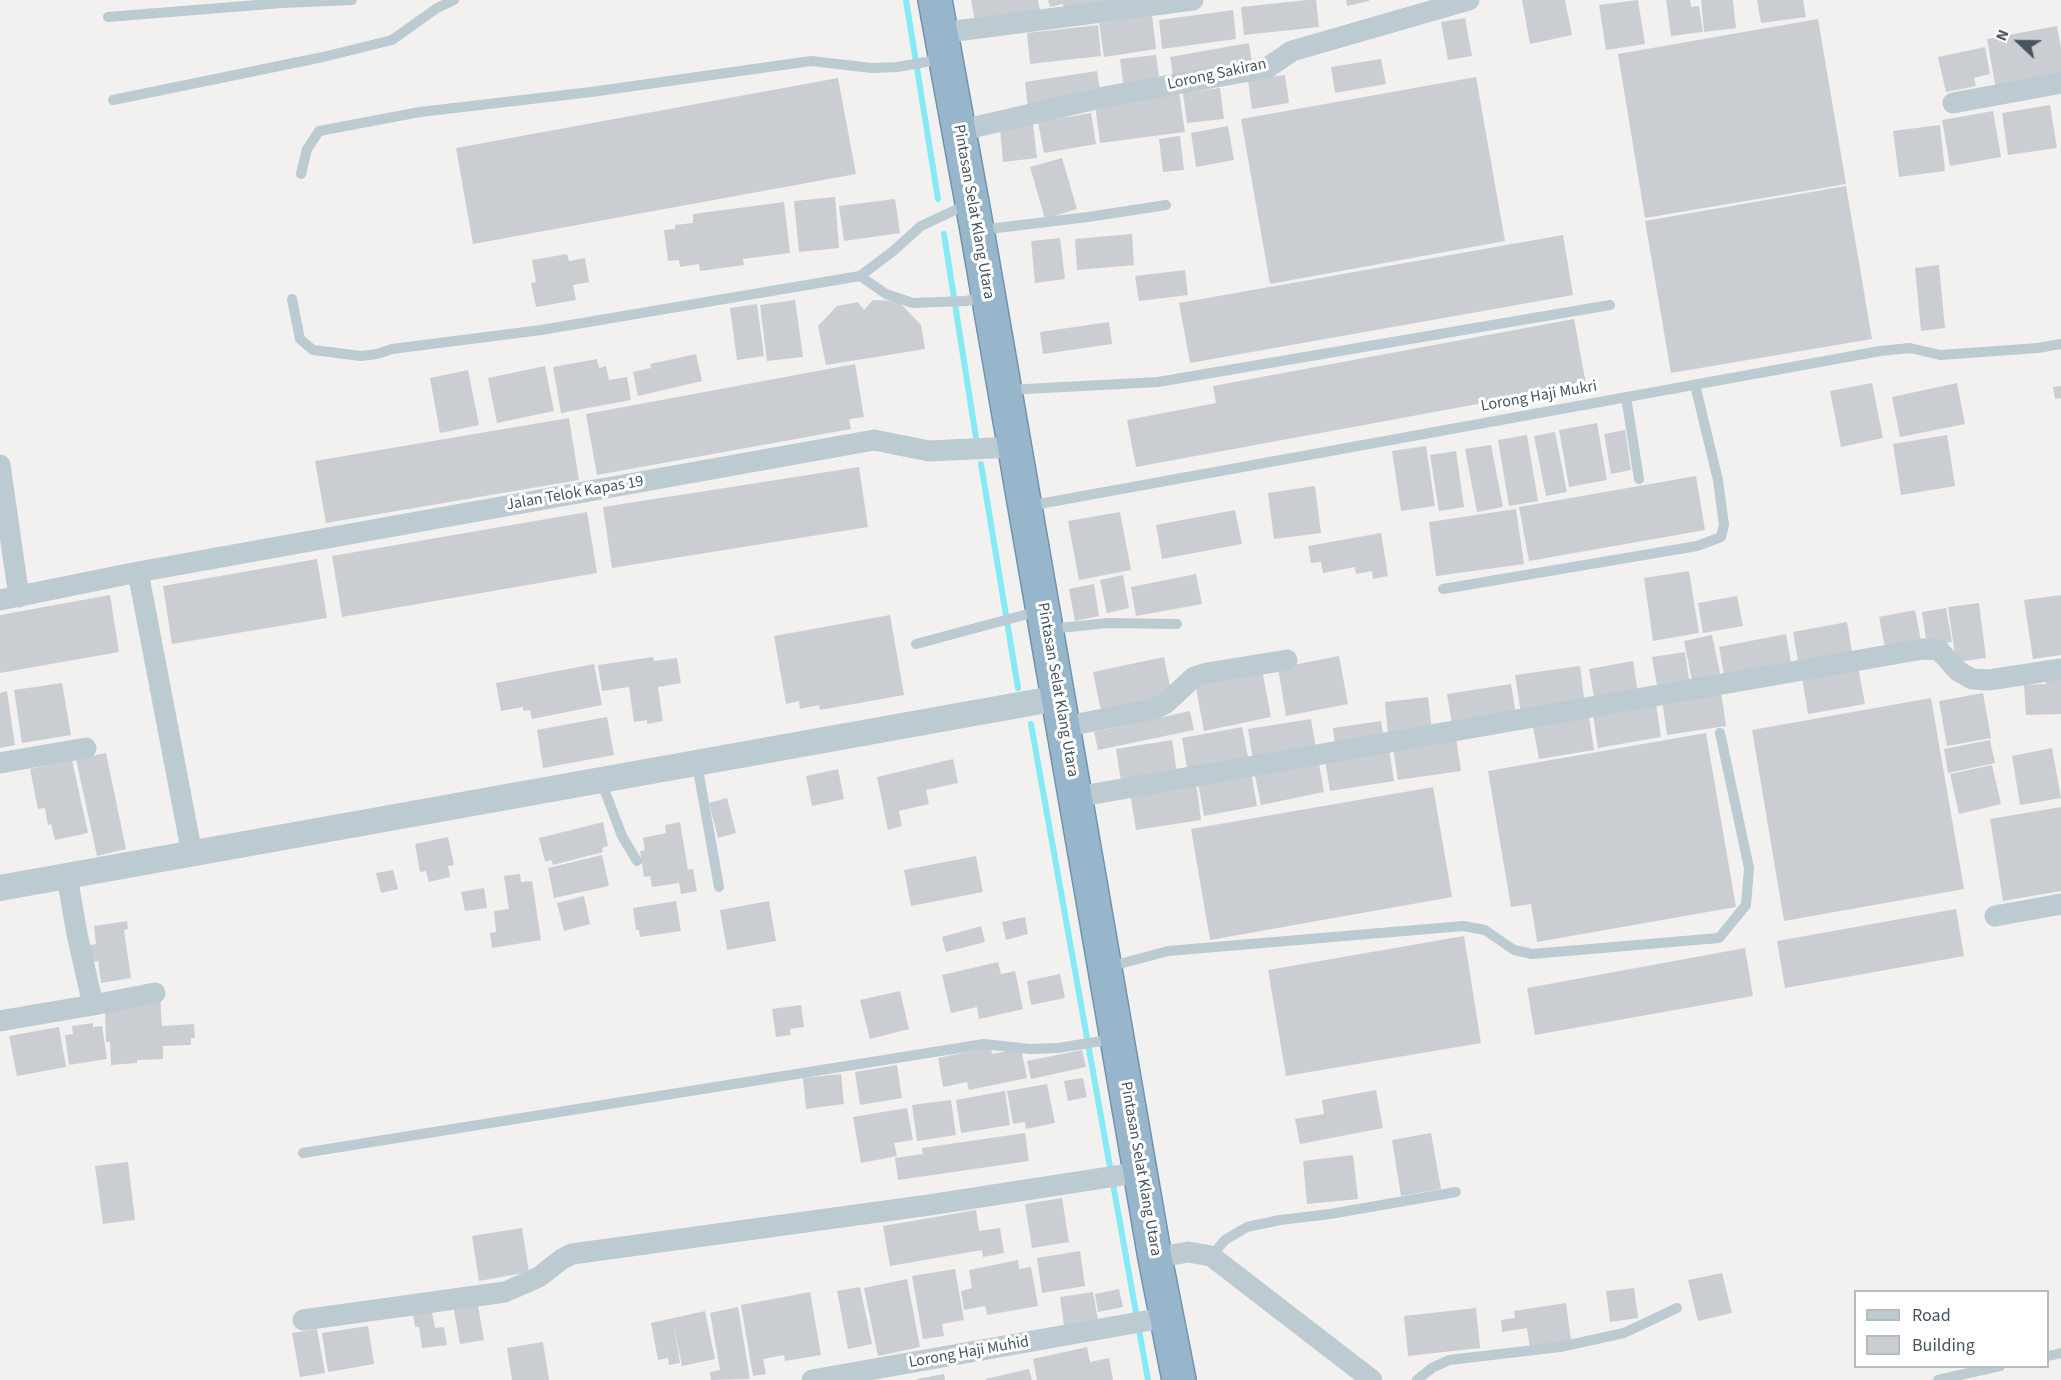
<!DOCTYPE html>
<html>
<head>
<meta charset="utf-8">
<style>
	body { margin:0 }
	#map { position:relative; width:2061px; height:1380px; overflow:hidden; background:#f3f0f0; font-family:"Source Sans 3",sans-serif }
	canvas { display:block }
	.legend { position:absolute; left:1854px; top:1290px; width:195px; height:78px; box-sizing:border-box; background:#fff; border:2px solid #b5bbbf; margin:0; padding:8px 10px; list-style:none; font-size:18px; color:#465660 }
	.legend li { display:flex; align-items:center; gap:12px; height:30px }
	.legend b { width:30px; border:2px solid #b5bbbf }
	.north { position:absolute; left:1989px; top:12px; width:60px; height:60px; -webkit-text-stroke:4px #fff; paint-order:stroke; rotate:292deg; font-size:16px; font-weight:700; line-height:24px; text-align:center; color:#465660 }
	.north::after { content:''; display:block; margin:auto; width:21px; height:27px; background:#465660; clip-path:polygon(50% 0,100% 100%,50% 72%,0 100%) }
</style>
</head>
<body>
<div id="map">
<canvas width="2061" height="1380"></canvas>
<ul class="legend">
<li><b style="height:8px;background:#bccad1"></b>Road</li>
<li><b style="height:16px;background:#caced3"></b>Building</li>
</ul>
<div class="north">N</div>
</div>
<script>
const c = document.querySelector('canvas').getContext('2d');
c.lineJoin = 'round';
const toPath = rows => new Path2D(rows.map(r => 'M' + r).join(''));
function trace(path, color, width, dash) { c.strokeStyle = color; c.lineWidth = width; c.lineCap = dash ? 'butt' : 'round'; c.setLineDash(dash || []); c.stroke(path); }
function fillPath(path, color) { c.fillStyle = color; c.fill(path, 'evenodd'); }
function write(font, color, halo, rows, align = 'center') {
  c.font = font + ' "Source Sans 3",sans-serif'; c.lineWidth = 6; c.setLineDash([]); c.textBaseline = 'middle'; c.strokeStyle = halo; c.fillStyle = color; for (const [text, x, y, turn = 0] of rows) {
    c.save(); c.translate(x, y); c.rotate((+turn || 0) * Math.PI / 180); c.textAlign = isNaN(turn) ? turn : align; if (halo) c.strokeText(text, 0, 0); c.fillText(text, 0, 0); c.restore();
  }
}
trace(toPath([
	[906,0,938,199],
	[944,234,976,438],
	[981,464,1018,688],
	[1031,724,1148,1380]
]), '#83eaf6', 6);
fillPath(toPath([
	[971,0,1038,0,1040,11,975,22],
	[1048,0,1111,0,1112,7,1065,15,1063,4,1050,7],
	[1307,0,1316,0,1319,27,1244,35,1241,7],
	[1346,0,1369,0,1369,1,1347,6],
	[1522,0,1565,0,1572,35,1530,44],
	[1638,0,1645,44,1606,50,1599,5],
	[1666,0,1690,0,1691,7,1699,6,1703,32,1671,36],
	[1701,0,1733,0,1736,28,1704,32],
	[1757,0,1803,0,1806,17,1761,23],
	[1233,10,1236,39,1162,49,1159,20],
	[1152,15,1156,49,1104,57,1099,23],
	[1465,18,1472,56,1448,60,1441,22],
	[1818,19,1846,184,1645,218,1618,54],
	[1098,25,1101,56,1030,64,1027,33],
	[2057,26,2061,48,2061,77,1996,89,1987,39],
	[1249,43,1253,69,1174,83,1170,57],
	[1985,47,1990,74,1974,78,1976,86,1946,92,1938,57],
	[1156,55,1160,85,1124,90,1120,59],
	[1381,59,1386,84,1335,93,1331,67],
	[1097,71,1101,97,1028,108,1025,82],
	[1285,75,1289,103,1252,109,1248,80],
	[1476,77,1505,241,1270,284,1241,119],
	[838,78,856,174,473,244,456,148],
	[1220,88,1224,119,1187,123,1183,93],
	[1179,92,1185,132,1100,143,1095,104],
	[2050,105,2057,148,2008,155,2002,113],
	[1993,111,2001,157,1950,166,1942,120],
	[1091,113,1096,144,1044,153,1038,122],
	[1033,124,1037,158,1003,162,1000,128],
	[1940,125,1945,171,1899,177,1893,131],
	[1228,126,1234,160,1196,167,1191,133],
	[1180,136,1184,170,1163,172,1159,139],
	[1062,158,1077,209,1045,219,1030,167],
	[1846,186,1872,339,1671,373,1645,221],
	[835,197,839,248,799,252,794,201],
	[895,199,900,233,844,241,839,206],
	[784,202,790,253,743,259,744,265,700,271,699,264,680,267,679,260,668,261,664,230,675,229,675,225,693,223,693,214],
	[1132,234,1134,265,1077,270,1075,239],
	[1563,235,1573,295,1190,363,1179,303],
	[1060,238,1065,279,1035,283,1031,241],
	[567,254,569,261,585,258,589,282,573,285,576,300,536,307,531,283,536,282,532,260],
	[1939,265,1945,328,1921,331,1915,268],
	[1185,270,1188,295,1139,301,1135,276],
	[795,300,803,357,767,361,760,305],
	[873,300,898,301,921,325,925,349,826,365,818,326,837,306,858,302,864,310],
	[757,304,764,356,737,360,730,308],
	[1574,319,1586,384,1136,467,1127,420,1216,403,1213,386],
	[1109,322,1112,344,1043,354,1040,332],
	[696,354,702,381,638,396,633,372,651,368,650,364],
	[597,359,599,368,606,366,609,380,627,377,631,400,561,413,553,367],
	[855,364,864,417,849,419,851,429,597,475,586,414],
	[545,366,554,411,497,423,488,378],
	[468,370,479,425,440,433,430,378],
	[1872,383,1883,438,1841,447,1830,391],
	[1957,383,1965,424,1900,437,1892,397],
	[2061,386,2061,398,2055,399,2053,387],
	[569,418,579,480,326,523,315,461],
	[1597,423,1607,480,1569,487,1559,430],
	[1625,430,1631,470,1611,474,1604,434],
	[1555,432,1567,492,1546,496,1534,436],
	[1527,435,1538,501,1509,506,1498,440],
	[1947,435,1955,486,1901,495,1893,444],
	[1491,445,1503,507,1477,512,1465,449],
	[1426,446,1435,506,1401,511,1392,451],
	[1456,451,1464,507,1439,511,1430,455],
	[859,467,868,527,612,568,603,507],
	[1696,476,1705,530,1529,561,1519,507],
	[1315,486,1321,533,1274,539,1268,493],
	[1516,509,1524,564,1436,576,1429,522],
	[1235,510,1242,544,1162,559,1156,525],
	[587,512,597,573,342,617,332,556],
	[1120,512,1131,570,1079,580,1068,521],
	[1381,533,1388,576,1373,579,1372,571,1356,574,1355,567,1323,573,1321,562,1311,563,1308,546],
	[317,559,327,618,172,644,163,586],
	[1689,571,1699,633,1653,641,1644,578],
	[1196,574,1202,604,1136,616,1131,587],
	[1123,575,1129,608,1107,613,1100,580],
	[1094,584,1099,616,1075,621,1069,589],
	[110,595,119,652,0,673,0,615],
	[2061,595,2061,655,2033,659,2024,600],
	[1737,596,1743,626,1703,633,1698,603],
	[1979,603,1986,658,1956,662,1948,607],
	[1946,608,1952,642,1927,646,1922,612],
	[1915,610,1922,646,1886,653,1879,617],
	[890,615,904,695,820,710,819,705,800,709,799,701,786,704,774,636],
	[1847,622,1853,657,1799,667,1793,632],
	[1786,634,1792,668,1725,680,1719,647],
	[1712,635,1721,678,1693,685,1684,641],
	[1685,652,1690,686,1658,691,1652,657],
	[1339,656,1348,704,1286,716,1278,668],
	[653,657,654,661,677,658,681,683,658,687,663,721,647,724,647,720,634,722,629,687,602,691,598,665],
	[1164,657,1172,696,1101,711,1093,672],
	[1633,661,1638,694,1595,702,1589,669],
	[594,664,602,705,532,719,530,710,523,711,523,707,501,711,496,683],
	[1580,666,1585,705,1521,714,1515,675],
	[1858,667,1865,704,1808,714,1802,678],
	[1262,669,1271,717,1204,731,1195,683],
	[2045,679,2061,679,2061,714,2026,715,2024,685,2046,684],
	[62,683,71,735,22,743,14,690],
	[1511,684,1516,715,1452,725,1447,694],
	[7,691,15,745,0,748,0,693],
	[1721,691,1726,726,1667,735,1662,700],
	[1983,693,1991,738,1947,746,1939,701],
	[1428,697,1432,731,1388,736,1385,702],
	[1931,698,1964,889,1784,921,1752,730],
	[1656,704,1661,737,1598,748,1593,715],
	[1190,711,1194,730,1098,750,1094,732],
	[607,717,614,755,543,768,537,730],
	[1589,717,1594,750,1539,759,1533,727],
	[1311,719,1316,749,1253,760,1248,729],
	[1381,721,1384,740,1335,746,1333,728],
	[1242,727,1249,762,1188,773,1182,738],
	[1706,733,1736,907,1537,942,1531,904,1511,907,1488,771],
	[1456,738,1461,771,1398,780,1393,748],
	[1172,740,1177,773,1121,782,1116,749],
	[1990,740,1995,763,1948,773,1944,749],
	[2052,748,2061,798,2020,805,2012,756],
	[1389,749,1394,781,1330,791,1325,759],
	[106,753,126,849,97,856,76,759],
	[953,759,958,783,926,790,929,804,899,811,902,826,888,830,877,777],
	[72,760,88,833,55,840,51,824,48,825,45,808,38,809,30,769],
	[1319,763,1324,792,1261,805,1255,776],
	[1992,765,2001,804,1959,814,1950,774],
	[838,769,844,799,812,806,806,776],
	[1251,773,1257,806,1204,816,1198,783],
	[1196,782,1201,820,1136,830,1130,792],
	[1433,787,1452,897,1210,940,1191,829],
	[727,798,736,833,718,838,709,803],
	[2061,807,2061,891,2003,901,1990,819],
	[603,822,608,846,602,848,603,852,553,865,551,860,545,862,539,838],
	[680,822,688,870,693,869,697,891,681,894,679,883,652,887,650,876,644,877,640,851,645,850,643,838,666,833,665,825],
	[448,837,454,865,448,866,450,877,429,882,426,871,420,872,415,844],
	[602,855,609,886,554,898,548,868],
	[976,856,983,892,911,906,904,870],
	[393,870,398,889,381,893,376,873],
	[520,874,521,882,532,881,541,940,492,948,490,933,496,932,494,911,509,909,504,876],
	[484,888,487,908,465,911,461,892],
	[584,896,590,924,564,931,557,903],
	[676,901,681,931,640,937,639,930,636,930,633,908],
	[769,901,776,941,727,950,720,910],
	[1956,909,1964,956,1785,988,1777,941],
	[1025,917,1028,934,1006,940,1002,922],
	[127,921,128,929,124,930,131,978,101,983,98,961,85,963,83,946,96,944,94,926],
	[981,926,985,942,946,952,942,937],
	[1464,936,1481,1043,1286,1076,1268,970],
	[1745,948,1753,996,1535,1035,1527,988],
	[998,962,1001,974,1015,971,1023,1009,979,1019,977,1007,951,1013,942,975],
	[1060,974,1065,998,1031,1005,1027,981],
	[900,991,909,1029,870,1039,860,1000],
	[160,995,162,1026,194,1024,195,1038,191,1038,191,1045,163,1046,163,1059,137,1060,137,1063,111,1065,110,1042,106,1042,105,1007],
	[801,1005,804,1027,790,1029,791,1035,776,1037,772,1009],
	[93,1023,93,1027,102,1026,107,1059,69,1065,65,1035,73,1034,72,1026],
	[59,1027,66,1067,17,1076,9,1036],
	[991,1047,992,1054,1021,1048,1027,1078,969,1090,967,1082,943,1087,938,1058],
	[1082,1050,1086,1067,1031,1079,1027,1061],
	[897,1065,902,1098,860,1105,855,1072],
	[841,1074,844,1104,806,1109,803,1078],
	[1083,1078,1087,1097,1068,1101,1064,1081],
	[1047,1084,1055,1123,1026,1129,1025,1122,1013,1124,1007,1091],
	[1376,1090,1383,1128,1300,1144,1295,1119,1324,1114,1322,1100],
	[1005,1091,1010,1125,961,1133,956,1100],
	[951,1100,956,1135,917,1141,912,1105],
	[907,1108,913,1140,894,1143,897,1156,861,1163,853,1117],
	[1025,1133,1029,1161,898,1180,895,1158,923,1154,922,1148],
	[1431,1133,1441,1189,1401,1196,1392,1140],
	[1353,1155,1358,1199,1307,1204,1303,1161],
	[128,1162,135,1220,103,1224,95,1166],
	[1062,1198,1069,1242,1032,1248,1025,1204],
	[976,1210,979,1231,1000,1228,1004,1253,983,1257,982,1250,890,1266,883,1226],
	[522,1228,529,1272,479,1281,472,1236],
	[1080,1251,1085,1286,1042,1293,1037,1258],
	[1018,1260,1019,1269,1031,1267,1038,1306,987,1315,985,1306,964,1310,961,1291,972,1288,969,1270],
	[955,1269,964,1320,942,1324,944,1336,923,1339,912,1276],
	[1722,1273,1732,1313,1698,1321,1688,1280],
	[907,1279,920,1347,878,1356,864,1288],
	[860,1287,872,1344,848,1349,837,1291],
	[1634,1288,1638,1318,1610,1322,1606,1291],
	[1119,1289,1123,1307,1098,1312,1095,1294],
	[810,1292,821,1355,785,1361,784,1355,763,1359,766,1374,753,1376,741,1305],
	[1093,1292,1098,1320,1064,1326,1060,1297],
	[477,1300,484,1340,460,1344,453,1304],
	[1566,1303,1572,1348,1530,1348,1527,1328,1502,1332,1501,1320,1515,1318,1514,1311],
	[738,1307,750,1379,711,1380,710,1372,720,1370,710,1313],
	[1476,1308,1480,1348,1408,1356,1404,1316],
	[705,1311,715,1359,682,1366,674,1327,680,1363,669,1365,668,1358,658,1360,651,1323],
	[432,1312,435,1328,444,1327,447,1345,422,1348,419,1327,415,1327,413,1314],
	[368,1326,374,1364,328,1372,322,1333],
	[317,1329,325,1373,300,1377,292,1333],
	[543,1342,549,1380,512,1380,507,1348],
	[1087,1347,1090,1362,1109,1358,1113,1380,1037,1380,1033,1359],
	[1029,1369,1032,1380,986,1380,985,1379],
	[944,1374,945,1380,917,1380,917,1379]
]), '#caced3');
const trunk = toPath([
	[935,0,977,230,1155,1258,1179,1380]
]);
trace(trunk, '#6e94b0', 36);
trace(toPath([
	[108,17,282,3,352,0],
	[113,100,323,57,392,40,437,8,454,0],
	[301,174,307,149,319,131,420,112,591,92,811,61,872,68,897,67,943,59],
	[980,230,1088,217,1166,205],
	[860,276,892,252,921,226,968,204],
	[292,299,300,339,313,350,361,356,377,354,392,349,541,330,860,276,886,294,913,303,966,301,984,297],
	[1007,390,1158,382,1610,305],
	[1626,397,1639,479],
	[1028,506,1880,351,1910,348,1940,355,2038,348,2061,344],
	[1443,589,1697,546,1721,537,1724,525,1718,480,1695,385],
	[1050,629,1108,623,1177,624],
	[916,644,1039,611],
	[697,764,719,887],
	[601,781,622,836,637,861],
	[1108,967,1168,951,1463,926,1485,930,1514,950,1532,954,1719,938,1746,905,1749,868,1720,733],
	[303,1153,984,1044,1030,1049,1058,1048,1114,1039],
	[1211,1256,1225,1240,1247,1227,1280,1220,1330,1214,1456,1192],
	[2048,1356,2061,1353],
	[1417,1380,1432,1368,1449,1360,1560,1347,1624,1333,1677,1308],
	[1938,1380,2000,1366]
]), '#bccad1', 10);
trace(toPath([
	[941,33,1193,0],
	[1953,103,2061,83],
	[958,131,1109,96,1267,68,1292,51,1469,0],
	[0,465,19,597],
	[138,572,192,854],
	[0,600,138,572,874,440,929,451,1014,447],
	[1063,727,1154,709,1166,703,1194,677,1207,673,1287,660],
	[0,763,86,748],
	[1076,797,1923,649,1939,650,1958,671,1972,679,1989,680,2061,669],
	[67,877,77,934,93,1005,155,993],
	[1995,916,2061,904],
	[0,1021,93,1005],
	[1155,1258,1188,1252,1211,1256,1372,1380],
	[303,1320,505,1292,539,1277,562,1259,572,1254,929,1205,1141,1172],
	[812,1380,1168,1317]
]), '#bccad1', 21);
trace(toPath([
	[0,888,1058,698]
]), '#bccad1', 26);
trace(trunk, '#98b6cb', 33);
write('16px', '#465660', '#fff', [
	["Lorong Sakiran",1217,75,-12],
	["Pintasan Selat Klang Utara",973,212,80],
	["Lorong Haji Mukri",1539,397,-10],
	["Jalan Telok Kapas 19",575,494,-10],
	["Pintasan Selat Klang Utara",1057,690,80],
	["Pintasan Selat Klang Utara",1140,1169,80],
	["Lorong Haji Muhid",969,1353,-10]
]);
</script>
</body>
</html>
